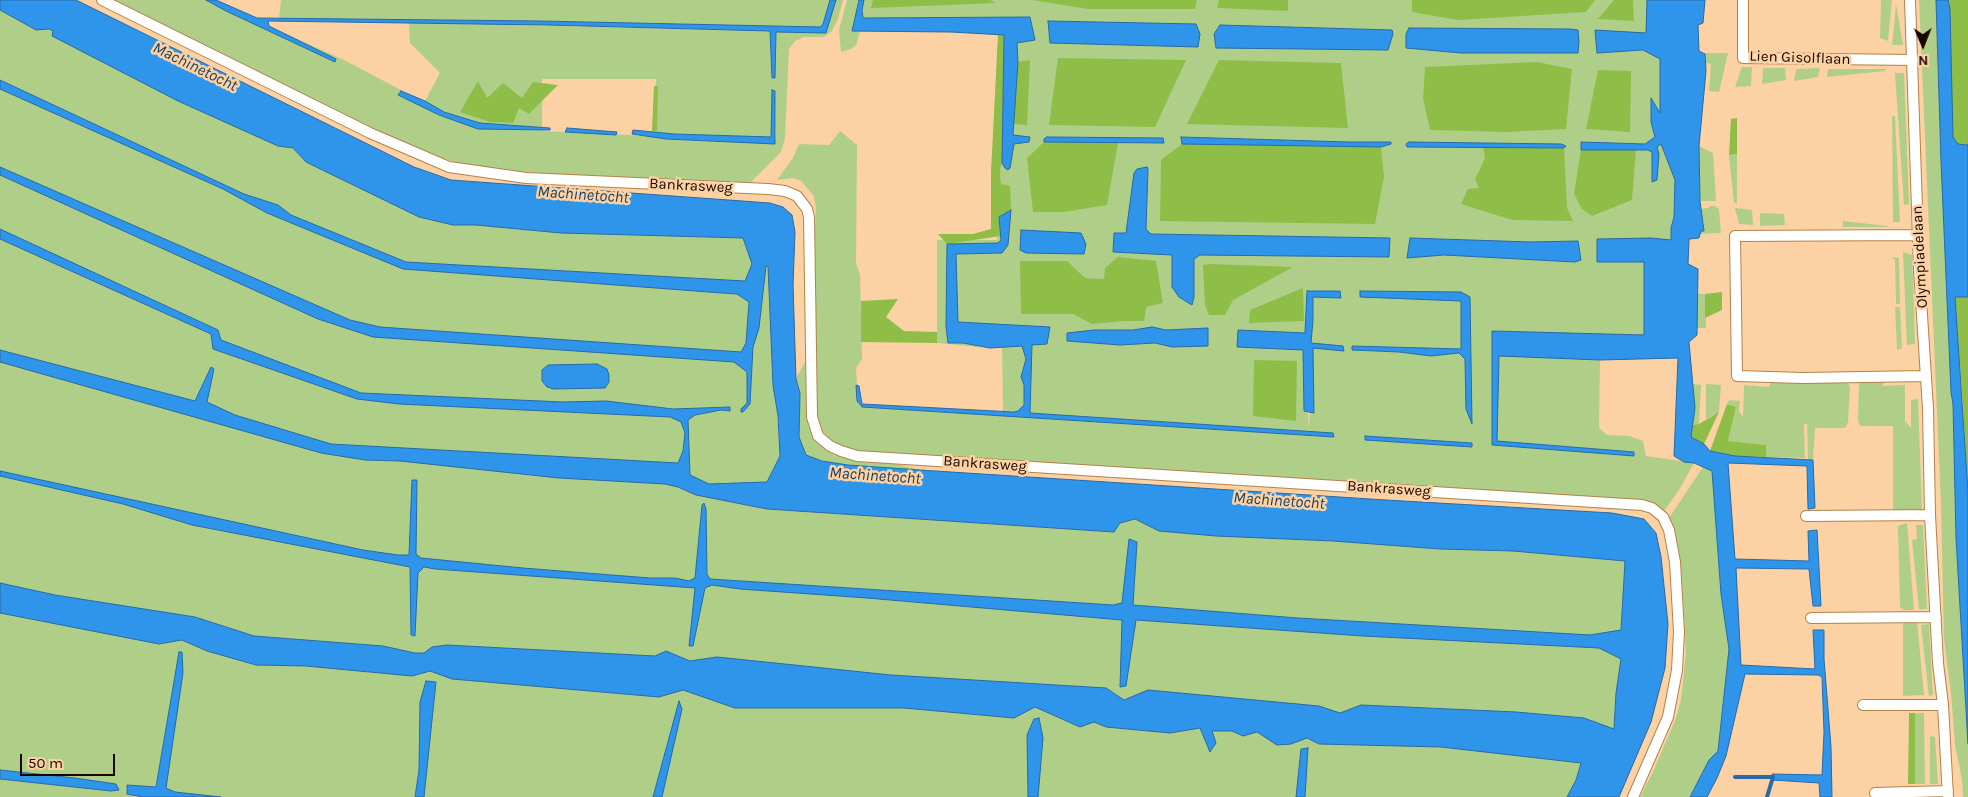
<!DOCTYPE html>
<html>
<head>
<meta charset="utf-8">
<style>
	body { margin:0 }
	#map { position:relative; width:1968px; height:797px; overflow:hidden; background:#fcd1a3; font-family:Karla,sans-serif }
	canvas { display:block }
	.north { position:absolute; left:1898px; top:20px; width:50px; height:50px; -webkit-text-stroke:4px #fcd1a3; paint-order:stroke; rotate:179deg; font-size:14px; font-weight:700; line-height:20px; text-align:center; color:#180700 }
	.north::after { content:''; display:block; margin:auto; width:18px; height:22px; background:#180700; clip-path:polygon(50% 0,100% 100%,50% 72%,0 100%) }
	.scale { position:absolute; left:20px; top:754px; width:95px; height:22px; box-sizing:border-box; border:2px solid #180700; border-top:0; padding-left:6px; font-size:15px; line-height:18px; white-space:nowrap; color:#180700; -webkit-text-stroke:4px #fcd1a3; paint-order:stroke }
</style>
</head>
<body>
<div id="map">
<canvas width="1968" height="797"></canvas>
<div class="north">N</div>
<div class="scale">50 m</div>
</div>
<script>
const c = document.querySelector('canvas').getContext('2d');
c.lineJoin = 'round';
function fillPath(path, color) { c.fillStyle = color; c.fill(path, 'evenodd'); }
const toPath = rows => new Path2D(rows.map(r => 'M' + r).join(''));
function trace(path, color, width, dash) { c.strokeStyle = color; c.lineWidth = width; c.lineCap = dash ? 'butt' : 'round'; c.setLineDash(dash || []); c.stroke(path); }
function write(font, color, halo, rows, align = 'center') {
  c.font = font + ' Karla,sans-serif'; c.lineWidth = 5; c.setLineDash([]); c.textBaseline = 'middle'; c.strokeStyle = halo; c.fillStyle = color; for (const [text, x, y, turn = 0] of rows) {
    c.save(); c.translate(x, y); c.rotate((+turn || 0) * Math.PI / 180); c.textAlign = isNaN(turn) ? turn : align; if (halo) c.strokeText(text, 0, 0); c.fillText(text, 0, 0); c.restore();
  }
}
fillPath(toPath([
	[108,0,216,0,262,20,269,26,344,60,401,90,425,101,440,73,410,43,409,23,279,20,281,0,843,0,838,19,832,31,824,37,804,37,795,41,789,49,785,138,781,152,750,183,728,184,543,174,468,166,419,150,198,46],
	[517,25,777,26,790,32,776,32,775,77,772,77,770,31],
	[542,79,656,79,654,136,542,131],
	[772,90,775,91,776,137,775,143,666,139,657,137,772,137],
	[450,114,480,123,533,130,480,128],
	[847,0,1683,0,1674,358,1600,360,1599,428,1607,435,1629,436,1643,441,1646,456,1694,463,1679,490,1664,511,1657,504,1642,500,873,454,844,448,831,442,822,430,815,409,813,267,816,208,814,196,801,181,793,178,777,180,793,158,799,144,829,145,840,131,857,145,856,263,860,275,862,359,856,368,858,404,862,407,1044,418,1018,411,1003,411,1002,346,990,348,937,343,937,240,997,240,1003,185,1001,184,1000,169,1004,134,1004,33,860,31,856,45,851,49,841,52,839,30],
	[1313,305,1310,343,1344,350,1313,348,1312,352,1309,429,1306,383],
	[1354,346,1458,349,1431,356,1399,352,1365,351],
	[1365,436,1471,443,1472,446,1366,440],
	[1881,0,1892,0,1888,41,1880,38],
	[1919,0,1968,0,1968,797,1963,797,1962,779,1955,745,1951,693,1944,639,1941,504],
	[1896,4,1903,45,1892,45],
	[0,9,53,31,278,146,293,148,306,162,453,225,476,225,561,233,743,238,752,264,768,266,780,456,768,482,764,509,1114,532,1120,523,1135,519,1333,541,1440,549,1513,551,1625,561,1619,658,1621,659,1615,729,1581,763,1576,780,1567,797,0,797],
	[1705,53,1728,53,1719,92,1709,91,1711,64,1706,63],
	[1742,67,1752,67,1751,86,1735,87],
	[1763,68,1785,68,1786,80,1762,84],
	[1820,68,1818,77,1794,81,1796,69],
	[1828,69,1886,69,1885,71,1827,77],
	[1895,73,1904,73,1909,204,1904,205],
	[1892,116,1895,116,1900,222,1893,222],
	[1699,146,1713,153,1716,201,1700,201],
	[1737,154,1737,203,1734,203,1729,155],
	[1709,206,1715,206,1719,209,1721,233,1700,234,1697,209,1709,208],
	[1735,208,1752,210,1753,225,1739,224],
	[1760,213,1784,214,1785,225,1760,226],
	[1843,221,1887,226,1888,227,1843,227],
	[1903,252,1912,255,1913,278,1915,344,1907,345],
	[1892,257,1899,258,1900,304,1896,304,1895,260],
	[1698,294,1705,294,1706,328,1697,328],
	[1895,307,1900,307,1902,348,1897,350],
	[805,362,808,425,819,444,833,455,852,459,892,463,920,470,848,465,822,461,806,455,799,437,800,393,796,379],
	[1771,382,1848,382,1850,388,1848,422,1845,428,1815,428,1813,460,1808,459,1807,424,1804,424,1805,458,1766,457,1766,445,1728,441,1736,407,1727,404,1729,400,1740,401,1739,411,1743,417,1744,385,1769,387],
	[1884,382,1882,386,1905,385,1905,421,1911,428,1911,400,1918,399,1922,510,1893,512,1893,426,1860,426,1858,421,1859,383],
	[1693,384,1701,385,1699,424,1693,425,1695,408],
	[1706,384,1721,385,1719,412,1706,419],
	[1703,467,1712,471,1721,594,1729,649,1718,751,1709,760,1690,797,1640,797,1653,772,1676,718,1681,700,1686,653,1682,578,1676,540,1669,518],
	[1907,523,1914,610,1904,610,1900,607,1898,526],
	[1916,525,1923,525,1927,609,1919,609,1912,540,1917,539],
	[1907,621,1917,621,1924,695,1903,696,1903,624],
	[1929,624,1933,695,1929,696,1921,625],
	[1915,713,1924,713,1925,784,1915,784],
	[1930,736,1935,737,1938,784,1930,784]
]), '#afcf89');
fillPath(toPath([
	[873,0,990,0,996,3,871,8],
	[1032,0,1197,0,1195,9,1088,9],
	[1219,0,1288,0,1288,11,1217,8],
	[1412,0,1595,0,1586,12,1458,20,1412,12],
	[1614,0,1633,0,1634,21,1598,19],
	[1948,0,1968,0,1968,144,1966,145,1958,144,1953,137],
	[998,34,1004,35,1002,163,1000,169,1001,184,1010,186,1011,210,999,217,1001,236,947,244,938,234,973,234,991,229,991,172],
	[1058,58,1186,60,1155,127,1049,125],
	[1030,60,1027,125,1014,124,1018,62],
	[1219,60,1341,63,1348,128,1187,124],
	[1537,62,1572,69,1566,129,1506,132,1430,130,1423,98,1425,67],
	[1598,70,1631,71,1630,132,1586,129],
	[478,81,487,98,503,83,522,98,533,82,558,85,529,114,519,108,513,123,490,122,460,112],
	[654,86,658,86,657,131,652,131],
	[1737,118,1737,154,1729,155,1731,119],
	[1044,142,1118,143,1107,205,1064,212,1033,212,1027,158],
	[1182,144,1381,147,1384,177,1375,224,1160,221,1161,160],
	[1483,147,1564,148,1567,208,1573,221,1512,220,1461,204,1468,189,1479,188,1475,179,1485,158],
	[1636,149,1632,200,1592,216,1582,209,1574,194,1581,150],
	[1118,257,1156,261,1163,303,1146,307,1144,321,1124,321,1092,324,1073,314,1021,314,1020,261,1067,261,1085,278,1104,279,1105,268],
	[1203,265,1211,264,1293,267,1233,300,1225,315,1209,315,1205,305],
	[1303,288,1304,321,1249,323,1250,310],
	[1722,292,1722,310,1705,318,1705,294],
	[1955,296,1968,297,1968,492,1963,402],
	[898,299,886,317,904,331,937,332,937,343,861,342,861,301],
	[1254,360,1297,361,1296,421,1253,416],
	[1727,404,1736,407,1728,441,1766,445,1766,457,1735,456,1710,451],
	[1719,412,1704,444,1691,437,1693,425,1699,424],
	[1909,713,1915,713,1915,784,1908,784]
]), '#8ebe48');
const water = toPath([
	[0,0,76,0,414,167,451,180,770,203,783,207,792,215,795,232,793,285,796,379,800,393,799,437,806,455,822,461,848,465,920,470,1386,500,1612,513,1644,519,1656,533,1661,557,1668,624,1665,668,1651,722,1619,797,1567,797,1576,780,1581,763,1441,747,1319,744,1307,738,1291,744,1277,745,1257,732,1243,736,1232,731,1212,731,1216,743,1210,752,1200,728,1170,733,1106,727,1094,722,1080,727,1035,707,1014,718,904,708,735,708,683,690,659,697,452,679,430,671,412,676,306,666,256,665,207,651,182,640,159,644,0,613,0,583,55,595,195,617,254,636,383,646,415,653,424,653,432,647,447,645,655,656,666,651,690,661,717,657,891,675,1106,688,1124,700,1148,690,1319,706,1340,713,1361,705,1516,712,1584,718,1614,729,1616,693,1621,659,1599,648,1363,636,1136,620,1126,686,1120,687,1122,620,867,598,740,589,712,585,705,588,693,646,689,646,695,588,435,569,424,567,418,573,415,636,411,635,410,567,192,525,123,504,0,476,0,471,363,550,398,555,409,555,412,480,417,480,416,554,421,558,523,568,650,578,675,578,689,581,695,578,702,505,704,503,706,509,707,574,710,579,1113,605,1122,603,1129,539,1137,542,1133,605,1298,618,1590,635,1621,630,1625,561,1513,551,1440,549,1333,541,1216,536,1159,531,1135,519,1120,523,1114,532,767,509,696,495,678,487,665,484,559,478,400,461,365,460,321,453,0,362,0,350,195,401,211,367,214,369,207,402,235,415,331,444,678,463,683,451,685,433,681,422,670,417,399,404,357,399,213,349,211,334,0,239,0,229,218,330,221,340,361,393,563,402,606,401,673,409,730,407,730,411,721,410,695,415,688,420,690,475,709,484,767,482,780,456,778,416,773,385,768,266,766,266,759,328,753,347,750,404,743,412,741,412,741,409,747,403,747,372,734,362,373,337,318,319,0,175,0,167,350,320,380,327,741,352,746,343,749,302,737,294,722,293,403,269,267,213,223,189,0,89,0,80,244,194,278,205,291,215,406,262,745,281,752,264,743,238,561,233,476,225,453,225,419,217,306,162,293,148,278,146,178,101,52,36,53,31,49,29,36,30,0,10,0,0],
	[206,0,216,0,257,18,540,21,820,27,823,24,830,0,836,0,826,33,776,32,775,78,772,78,770,31,547,25,268,21,269,26,336,59,335,62,226,11,206,0],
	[859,0,864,0,862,10,863,18,1030,17,1035,40,1017,43,1018,62,1013,135,1030,137,1029,142,1014,144,1010,168,1008,170,1005,168,1002,163,1004,35,951,32,852,31,859,0],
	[1647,0,1705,0,1703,23,1698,25,1699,51,1705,54,1706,71,1699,146,1700,201,1704,231,1701,231,1699,238,1689,239,1688,264,1698,269,1697,335,1689,342,1695,408,1691,437,1704,444,1710,451,1735,456,1813,460,1815,508,1808,509,1807,466,1728,463,1735,559,1809,561,1808,531,1817,530,1821,606,1813,606,1809,569,1736,568,1741,665,1815,669,1813,630,1824,630,1824,659,1831,747,1832,797,1820,797,1819,783,1773,780,1772,774,1822,775,1824,732,1822,677,1818,675,1745,674,1726,756,1717,778,1707,797,1690,797,1709,760,1718,751,1729,649,1721,594,1712,471,1694,463,1684,462,1674,456,1678,358,1600,360,1499,356,1497,441,1634,452,1634,456,1492,445,1492,331,1644,335,1644,262,1597,262,1597,239,1651,238,1671,240,1671,228,1674,217,1675,180,1661,144,1657,147,1659,154,1657,180,1652,182,1652,152,1648,150,1581,150,1581,142,1645,144,1655,137,1651,122,1651,98,1660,113,1660,59,1643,50,1597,53,1595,30,1646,33,1647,0],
	[1936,0,1948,0,1950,9,1953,137,1958,144,1966,145,1968,144,1968,297,1955,297,1968,492,1968,744,1956,538,1953,404,1951,392,1941,161,1936,0],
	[1048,21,1196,24,1200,34,1198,47,1050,43,1048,21],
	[1220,25,1392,30,1393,34,1388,50,1216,48,1214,34,1220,25],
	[1409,28,1570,29,1578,30,1579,42,1578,53,1461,53,1406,48,1406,34,1409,28],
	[772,90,775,91,775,144,666,139,632,134,633,130,674,134,771,137,772,90],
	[401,91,425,101,444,112,480,123,550,128,550,130,478,129,439,115,398,95,401,91],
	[567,128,617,132,616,135,565,132,567,128],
	[1047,137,1163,138,1164,143,1044,142,1044,139,1047,137],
	[1181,137,1349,142,1391,142,1391,144,1381,147,1182,144,1181,137],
	[1409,142,1561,144,1566,146,1564,148,1407,147,1406,144,1409,142],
	[1147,167,1148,169,1146,229,1151,234,1390,238,1389,257,1200,255,1194,259,1194,297,1192,305,1179,297,1172,287,1172,255,1113,252,1114,233,1126,233,1134,173,1137,169,1147,167],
	[1011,210,1008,245,1002,253,956,254,958,322,1050,327,1047,344,1032,345,1030,413,1333,433,1334,437,862,407,857,401,856,385,859,386,862,404,1014,412,1018,411,1024,405,1024,385,1021,377,1026,359,1022,346,990,348,963,343,948,343,946,326,947,244,998,243,1001,240,999,217,1011,210],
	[1021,230,1081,233,1086,244,1084,254,1026,253,1020,250,1021,230],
	[1410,238,1531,242,1578,241,1581,260,1575,262,1444,255,1407,258,1410,238],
	[1307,291,1340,291,1341,298,1313,297,1313,320,1311,343,1343,346,1344,351,1313,348,1314,413,1304,411,1303,350,1237,347,1238,330,1305,333,1307,291],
	[1360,291,1461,292,1470,297,1472,424,1466,409,1465,359,1459,353,1431,356,1399,352,1352,350,1352,346,1461,349,1461,301,1360,297,1360,291],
	[1152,327,1166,330,1208,328,1208,346,1172,347,1155,343,1120,345,1067,341,1067,333,1094,330,1133,330,1152,327],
	[597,364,607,369,609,375,609,382,605,388,554,389,547,387,542,381,542,370,548,365,597,364],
	[1365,436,1472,443,1472,447,1365,440,1365,436],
	[179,652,182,652,183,673,166,788,175,792,221,797,143,797,127,794,127,785,156,787,179,652],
	[426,681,436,682,424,797,415,797,419,770,420,702,426,681],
	[679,701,682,709,662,797,653,797,679,701],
	[1039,718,1043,738,1038,797,1028,797,1027,735,1034,719,1039,718],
	[1308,748,1305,797,1296,797,1301,749,1308,748],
	[0,770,75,778,116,784,119,790,111,791,0,779,0,770]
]);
fillPath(water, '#2f95ea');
trace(water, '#286aa4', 1);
trace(toPath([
	[1735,777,1773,777,1767,797]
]), '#286aa4', 4);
const minor = toPath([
	[102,0,370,133,449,167,526,178,768,189,785,191,797,196,807,209,809,217,812,417,818,436,830,446,841,451,857,456,1642,505,1652,508,1663,517,1669,530,1675,562,1679,632,1677,670,1668,717,1633,797],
	[1743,0,1743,58,1913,60],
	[1910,0,1919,268,1928,409,1930,515,1938,663,1943,705,1948,797],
	[1918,235,1735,236,1737,376,1803,378,1926,376],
	[1806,516,1930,515],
	[1811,618,1936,617],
	[1863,705,1943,705],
	[1875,793,1948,791]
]);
trace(minor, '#b38249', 12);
trace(minor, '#fff', 10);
write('15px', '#180700', '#fcd1a3', [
	["Lien Gisolflaan",1800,58,2],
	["Bankrasweg",691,186,3],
	["Olympiadelaan",1920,257,-93],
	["Bankrasweg",985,464,4],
	["Bankrasweg",1389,489,4]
]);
write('italic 16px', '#163d60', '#fcd1a3', [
	["Machinetocht",195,67,26],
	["Machinetocht",583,195,4],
	["Machinetocht",875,476,4],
	["Machinetocht",1279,501,4]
]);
</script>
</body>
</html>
